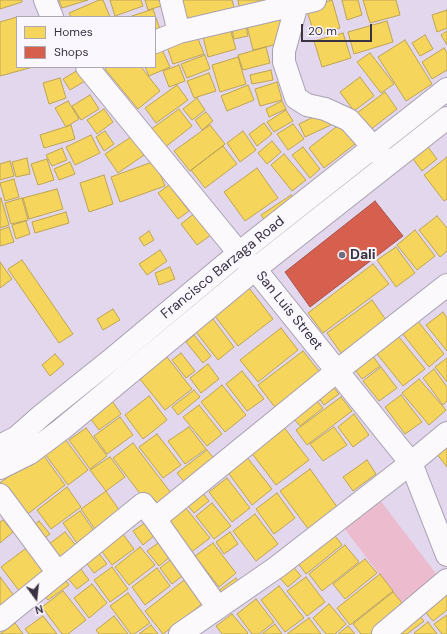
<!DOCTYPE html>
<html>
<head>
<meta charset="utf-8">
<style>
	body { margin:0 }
	#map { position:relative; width:447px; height:634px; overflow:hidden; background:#e2d7ed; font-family:"DM Sans",sans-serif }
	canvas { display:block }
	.legend { position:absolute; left:16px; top:16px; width:140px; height:52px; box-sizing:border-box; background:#fbf7ff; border:1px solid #ada8b3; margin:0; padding:5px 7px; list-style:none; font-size:12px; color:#393241 }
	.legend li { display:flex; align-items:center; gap:8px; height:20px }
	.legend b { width:20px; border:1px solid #ada8b3 }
	.north { position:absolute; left:16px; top:578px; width:40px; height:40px; -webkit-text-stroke:3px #fbf7ff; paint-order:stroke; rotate:165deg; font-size:11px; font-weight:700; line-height:16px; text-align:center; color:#393241 }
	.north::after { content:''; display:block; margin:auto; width:14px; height:18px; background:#393241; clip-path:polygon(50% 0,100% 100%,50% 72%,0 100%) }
	.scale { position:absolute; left:301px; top:24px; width:71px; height:18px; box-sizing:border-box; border:2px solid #393241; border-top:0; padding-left:5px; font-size:12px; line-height:14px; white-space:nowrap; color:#393241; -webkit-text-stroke:3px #fbf7ff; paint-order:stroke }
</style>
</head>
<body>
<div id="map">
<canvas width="447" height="634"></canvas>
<ul class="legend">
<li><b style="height:11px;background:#f6d55c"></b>Homes</li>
<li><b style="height:11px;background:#d6604d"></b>Shops</li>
</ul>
<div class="north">N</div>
<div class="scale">20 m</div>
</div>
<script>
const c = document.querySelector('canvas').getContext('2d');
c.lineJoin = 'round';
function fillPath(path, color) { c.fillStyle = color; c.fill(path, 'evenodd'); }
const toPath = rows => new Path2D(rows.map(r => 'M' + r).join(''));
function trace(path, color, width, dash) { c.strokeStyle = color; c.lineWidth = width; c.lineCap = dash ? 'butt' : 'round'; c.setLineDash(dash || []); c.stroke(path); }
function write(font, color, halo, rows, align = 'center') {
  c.font = font + ' "DM Sans",sans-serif'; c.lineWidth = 4; c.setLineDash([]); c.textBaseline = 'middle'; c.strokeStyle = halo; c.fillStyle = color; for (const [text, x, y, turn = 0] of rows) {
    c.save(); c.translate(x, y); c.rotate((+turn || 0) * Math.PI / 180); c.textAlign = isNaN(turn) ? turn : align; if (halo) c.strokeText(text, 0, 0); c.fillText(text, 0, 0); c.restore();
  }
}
fillPath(toPath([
	[380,500,437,575,401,603,344,528]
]), '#ecbcce');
const homes = toPath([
	[0,0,22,0,22,2,0,9,0,0],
	[59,0,88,0,62,8,59,0],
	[99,0,103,0,110,17,71,17,69,13,99,0],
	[110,0,141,0,143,6,115,16,110,0],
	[145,0,167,0,168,4,148,10,145,0],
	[173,0,232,0,235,11,180,25,173,0],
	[238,0,264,0,265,6,240,12,238,0],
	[332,0,340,28,315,36,306,8,332,0],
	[342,0,358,0,362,15,347,20,342,0],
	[363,0,396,0,400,15,370,23,363,0],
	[153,9,162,35,155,37,155,17,129,17,153,9],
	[447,10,447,28,437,32,432,15,447,10],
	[290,13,278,44,253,50,245,18,290,13],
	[17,17,17,67,33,67,0,76,0,22,17,17],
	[245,21,248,36,234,39,231,25,245,21],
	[387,21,393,42,354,54,348,32,387,21],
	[229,25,236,49,208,57,202,33,229,25],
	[195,31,204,54,173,64,165,41,195,31],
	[447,31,447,45,441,35,447,31],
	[343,33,351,58,322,67,314,41,343,33],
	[425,35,433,49,420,56,412,43,425,35],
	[405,40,432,84,406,101,378,57,405,40],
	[159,43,170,67,149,76,145,67,155,67,155,45,159,43],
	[266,47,270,63,243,70,238,55,266,47],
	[444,48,447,53,447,70,432,79,422,62,444,48],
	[370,53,394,84,381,93,357,62,370,53],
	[205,55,210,69,187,78,181,64,205,55],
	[238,57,246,84,220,92,212,65,238,57],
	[179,65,185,81,169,87,163,71,179,65],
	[108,67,141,67,160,91,138,109,105,69,108,67],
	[78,70,85,81,70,90,63,79,78,70],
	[271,70,273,80,252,84,250,75,271,70],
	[209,73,216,91,194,98,187,81,209,73],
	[360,77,374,96,354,111,340,92,360,77],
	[60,78,66,98,49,104,43,83,60,78],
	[277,82,282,100,260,106,255,89,277,82],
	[177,85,188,100,156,123,145,108,177,85],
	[248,85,254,100,227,111,221,96,248,85],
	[385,92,397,109,370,130,357,113,385,92],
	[90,95,99,109,81,120,72,106,90,95],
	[197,98,205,110,192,120,183,109,197,98],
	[68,101,79,119,66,127,55,108,68,101],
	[282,101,286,109,269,117,266,109,282,101],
	[104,109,113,122,97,134,87,120,104,109],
	[179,109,192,126,164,148,150,130,179,109],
	[286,110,293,121,274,132,267,122,286,110],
	[326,111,333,124,305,137,299,124,326,111],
	[206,112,213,121,202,130,195,120,206,112],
	[264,123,272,134,257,146,249,134,264,123],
	[293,124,304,139,288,150,277,134,293,124],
	[340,124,355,144,324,168,309,148,340,124],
	[71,125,75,139,44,148,40,135,71,125],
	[210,125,225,144,190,171,174,151,210,125],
	[105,131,114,144,104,151,96,137,105,131],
	[243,131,256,150,240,162,227,143,243,131],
	[91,135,100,153,75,165,66,147,91,135],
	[131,137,144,155,118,173,105,154,131,137],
	[272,141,281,152,267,164,258,153,272,141],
	[223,146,237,164,205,188,191,170,223,146],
	[303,147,320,169,310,178,292,155,303,147],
	[428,147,437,159,422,171,413,159,428,147],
	[62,148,67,160,52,166,46,155,62,148],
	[284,154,306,180,292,191,271,165,284,154],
	[447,157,447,199,444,201,424,175,447,157],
	[27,158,30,174,16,177,12,162,27,158],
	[47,159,54,180,38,185,31,164,47,159],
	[10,161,14,176,0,180,0,164,10,161],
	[155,161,165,186,120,202,111,177,155,161],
	[70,162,75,174,59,180,54,169,70,162],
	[257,168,278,198,245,221,224,192,257,168],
	[104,175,113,204,89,212,80,183,104,175],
	[14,179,19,197,5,201,0,183,14,179],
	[169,185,189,211,178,219,158,193,169,185],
	[57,189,63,209,29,219,23,198,57,189],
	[291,195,298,206,269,227,261,215,291,195],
	[1,198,9,225,0,228,0,199,1,198],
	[22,198,28,220,11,224,5,203,22,198],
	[66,212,69,223,35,233,32,222,66,212],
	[195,213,211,235,197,245,181,224,195,213],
	[437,216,447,228,447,251,440,257,419,230,437,216],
	[26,221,30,234,16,239,12,225,26,221],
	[9,227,14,242,0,246,0,230,9,227],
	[415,230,435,256,417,270,397,245,415,230],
	[149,231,154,240,144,246,139,238,149,231],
	[396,247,415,273,396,287,377,260,396,247],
	[160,250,167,261,147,275,139,264,160,250],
	[22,260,73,334,59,343,8,269,22,260],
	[0,262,12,279,0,288,0,262],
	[373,264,389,284,323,333,308,313,373,264],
	[170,267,175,279,159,285,155,273,170,267],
	[246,284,273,319,238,346,211,311,246,284],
	[372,300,386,320,341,353,327,333,372,300],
	[113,309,120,320,103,330,97,319,113,309],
	[443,312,447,318,447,351,426,325,443,312],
	[413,315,444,354,429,367,398,328,413,315],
	[213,319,234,347,218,360,196,332,213,319],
	[281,328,298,350,258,382,240,360,281,328],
	[394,331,425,369,403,386,373,349,394,331],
	[194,335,211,356,203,363,186,342,194,335],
	[365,345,380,366,362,379,347,359,365,345],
	[303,351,323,376,277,410,258,385,303,351],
	[181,353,195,371,186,378,172,360,181,353],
	[55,354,64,364,50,376,42,365,55,354],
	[167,357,192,389,165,410,139,378,167,357],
	[447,358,447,382,435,367,447,358],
	[208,364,219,379,201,393,190,378,208,364],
	[381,367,397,388,379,401,363,381,381,367],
	[434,369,447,387,447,401,443,405,423,378,434,369],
	[242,371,264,399,247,411,226,384,242,371],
	[419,379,446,410,429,425,402,393,419,379],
	[327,380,339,394,324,405,313,390,327,380],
	[222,385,246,415,225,432,201,402,222,385],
	[194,390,200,397,178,415,172,407,194,390],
	[401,395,422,422,405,434,385,407,401,395],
	[149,396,167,420,143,439,125,415,149,396],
	[313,396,323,408,300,426,290,414,313,396],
	[341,397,352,411,307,445,296,430,341,397],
	[110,398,121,414,99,430,87,414,110,398],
	[199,405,222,434,207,446,183,417,199,405],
	[354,414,369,435,353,447,338,427,354,414],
	[120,417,133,435,107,454,94,436,120,417],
	[280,422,309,460,276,485,247,447,280,422],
	[189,427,206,449,185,464,168,441,189,427],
	[334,427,347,445,323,461,310,444,334,427],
	[86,428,107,456,90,469,69,440,86,428],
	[157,434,181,465,163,478,139,447,157,434],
	[65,439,88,470,68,485,45,454,65,439],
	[447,439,447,467,433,449,447,439],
	[133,443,171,493,151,508,113,458,133,443],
	[207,450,217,462,187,485,177,473,207,450],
	[41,452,65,485,25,516,0,483,41,452],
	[246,456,272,489,252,505,227,471,246,456],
	[110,457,125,477,106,491,90,470,110,457],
	[367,460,376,474,353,491,343,477,367,460],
	[310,469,338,508,309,530,280,491,310,469],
	[227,478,250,508,232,522,209,492,227,478],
	[67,487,81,507,51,529,37,510,67,487],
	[200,490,209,501,194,513,185,502,200,490],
	[106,491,124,517,99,535,81,509,106,491],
	[277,493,295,518,274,534,256,509,277,493],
	[212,503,231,526,214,539,196,516,212,503],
	[185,507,210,538,190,553,166,521,185,507],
	[80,511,97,535,79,546,63,523,80,511],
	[255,514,278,544,256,561,233,531,255,514],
	[3,520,13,532,0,543,0,522,3,520],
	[39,521,50,534,38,543,28,530,39,521],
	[146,522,155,535,143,545,133,531,146,522],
	[119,529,134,549,112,565,97,545,119,529],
	[330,529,342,545,306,574,294,558,330,529],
	[65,532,78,548,59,564,45,547,65,532],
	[230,532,238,544,224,554,216,542,230,532],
	[161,541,172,555,159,566,147,551,161,541],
	[213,543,236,573,219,587,195,556,213,543],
	[345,545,359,562,322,591,309,574,345,545],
	[29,546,48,572,20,592,1,567,29,546],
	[94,547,107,564,94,573,81,556,94,547],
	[140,547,155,565,129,585,115,567,140,547],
	[174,557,186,573,172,584,160,568,174,557],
	[365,559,377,573,345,599,333,584,365,559],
	[290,563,301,576,288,587,277,575,290,563],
	[77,564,89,580,77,589,64,574,77,564],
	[112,567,128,589,110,602,94,580,112,567],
	[157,568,170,586,145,605,132,587,157,568],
	[61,574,69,585,48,600,40,589,61,574],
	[380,574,393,591,350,625,337,608,380,574],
	[0,577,18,601,0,614,0,577],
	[188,577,206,601,163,634,145,611,188,577],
	[306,577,325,602,307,616,287,591,306,577],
	[236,578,243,587,225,600,218,591,236,578],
	[92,584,107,603,89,618,74,598,92,584],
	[279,586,304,618,285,632,261,600,279,586],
	[63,591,86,620,68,634,62,634,42,607,63,591],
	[393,592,408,610,378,634,361,634,353,624,393,592],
	[128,593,150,623,134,634,131,634,110,606,128,593],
	[447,594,447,610,433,621,422,608,447,594],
	[256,599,274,622,259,634,252,634,237,614,256,599],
	[329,604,346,624,335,634,326,634,313,618,329,604],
	[415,610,424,621,407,634,396,634,415,610],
	[232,614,248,633,247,634,222,634,216,626,232,614],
	[447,615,447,634,442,634,434,624,447,615],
	[43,616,57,634,29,634,25,629,43,616],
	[114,616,128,634,99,634,96,630,114,616],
	[309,618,321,634,287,634,309,618],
	[428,622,437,634,415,634,414,633,428,622],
	[15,623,23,634,0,634,15,623],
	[275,624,282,634,262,634,275,624],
	[151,625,158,634,139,634,151,625],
	[348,626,355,634,338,634,348,626]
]);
fillPath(homes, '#f6d55c');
trace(homes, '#bda454', 1);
const shops = toPath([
	[375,201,403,236,310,307,285,272,375,201]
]);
fillPath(shops, '#d6604d');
trace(shops, '#a75249', 1);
const minor = toPath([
	[45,0,52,17],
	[171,0,179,32],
	[295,0,297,4,284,51,284,62,296,98,307,105,325,109,349,120,383,158],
	[155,42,179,32,315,0],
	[87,67,239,253,255,269,411,463,447,555],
	[0,446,17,437,42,415,112,359,239,253,447,89],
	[0,468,30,453,62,429,255,269,447,118],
	[0,495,58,573],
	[155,519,337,371,447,285],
	[0,620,143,504,155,519,218,608],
	[180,634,277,567,411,463,447,433],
	[383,634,447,580]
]);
trace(minor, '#a8a0b0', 24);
trace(minor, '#fbf9fc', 22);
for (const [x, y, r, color] of [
	[342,255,4,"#746c7d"]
]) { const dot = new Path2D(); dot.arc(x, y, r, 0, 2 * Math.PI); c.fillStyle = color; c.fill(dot); trace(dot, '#fbf7ff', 1.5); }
write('bold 14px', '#393241', '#fbf7ff', [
	["Dali",350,255]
], 'left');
write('14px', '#393241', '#fbf7ff', [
	["Francisco Barzaga Road",223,268,-39],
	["San Luis Street",289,311,51]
]);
</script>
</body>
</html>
